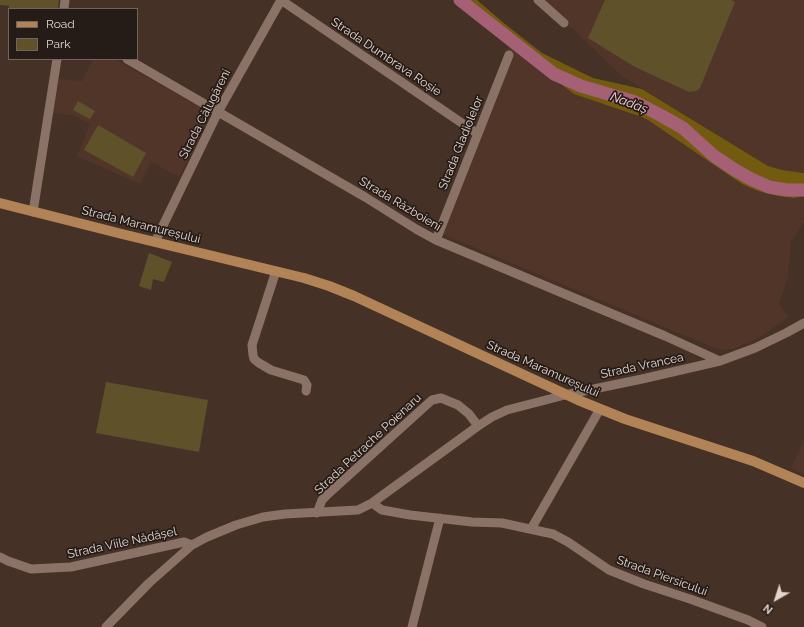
<!DOCTYPE html>
<html>
<head>
<meta charset="utf-8">
<style>
	body { margin:0 }
	#map { position:relative; width:804px; height:627px; overflow:hidden; background:#463127; font-family:Raleway,sans-serif }
	canvas { display:block }
	.legend { position:absolute; left:8px; top:8px; width:130px; height:52px; box-sizing:border-box; background:#251b17; border:1px solid #716560; margin:0; padding:5px 7px; list-style:none; font-size:12px; color:#e2d4cd }
	.legend li { display:flex; align-items:center; gap:8px; height:20px }
	.legend b { width:20px; border:1px solid #716560 }
	.north { position:absolute; left:756px; top:579px; width:40px; height:40px; -webkit-text-stroke:3px #251b17; paint-order:stroke; rotate:219deg; font-size:11px; font-weight:700; line-height:16px; text-align:center; color:#e2d4cd }
	.north::after { content:''; display:block; margin:auto; width:14px; height:18px; background:#e2d4cd; clip-path:polygon(50% 0,100% 100%,50% 72%,0 100%) }
</style>
</head>
<body>
<div id="map">
<canvas width="804" height="627"></canvas>
<ul class="legend">
<li><b style="height:5px;background:#b18357"></b>Road</li>
<li><b style="height:11px;background:#5f5129"></b>Park</li>
</ul>
<div class="north">N</div>
</div>
<script>
const c = document.querySelector('canvas').getContext('2d');
c.lineJoin = 'round';
function fillPath(path, color) { c.fillStyle = color; c.fill(path, 'evenodd'); }
const toPath = rows => new Path2D(rows.map(r => 'M' + r).join(''));
function trace(path, color, width, dash) { c.strokeStyle = color; c.lineWidth = width; c.lineCap = dash ? 'butt' : 'round'; c.setLineDash(dash || []); c.stroke(path); }
function write(font, color, halo, rows, align = 'center') {
  c.font = font + ' Raleway,sans-serif'; c.lineWidth = 3.5; c.setLineDash([]); c.textBaseline = 'middle'; c.strokeStyle = halo; c.fillStyle = color; for (const [text, x, y, turn = 0] of rows) {
    c.save(); c.translate(x, y); c.rotate((+turn || 0) * Math.PI / 180); c.textAlign = isNaN(turn) ? turn : align; if (halo) c.strokeText(text, 0, 0); c.fillText(text, 0, 0); c.restore();
  }
}
fillPath(toPath([
	[542,0,804,0,804,173,782,170,768,166,622,76],
	[509,45,560,85,648,120,742,184,794,198,804,196,804,222,791,242,788,277,779,304,789,317,760,337,747,343,732,349,717,349,440,233,481,138],
	[93,59,114,59,211,113,179,177,151,162,140,184,77,156,90,124,75,116,52,113,58,79,82,81],
	[804,440,804,475,791,468]
]), '#523529');
fillPath(toPath([
	[0,0,59,0,58,9,9,9,9,12,9,6,0,5],
	[605,0,731,0,735,2,700,88,696,91,689,92,635,67,588,38],
	[78,101,95,111,90,119,73,110],
	[98,125,146,153,133,177,84,150],
	[149,253,172,262,164,282,153,279,151,290,139,286],
	[106,382,208,400,199,452,96,433]
]), '#5f5129');
fillPath(toPath([
	[455,0,477,0,505,24,542,53,593,78,642,89,768,166,782,170,804,173,804,196,794,198,778,196,758,191,742,184,648,120,639,116,574,94,509,45]
]), '#725a0e');
trace(toPath([
	[460,0,554,74,581,86,635,102,662,116,683,128,714,156,735,170,751,179,769,187,787,190,804,190]
]), '#a56076', 13);
trace(toPath([
	[281,0,478,134],
	[538,0,564,23],
	[64,9,65,0],
	[127,59,365,197,416,229,436,240,665,336,720,361],
	[33,212,57,59],
	[436,240,509,55],
	[155,242,218,112,281,0],
	[276,271,252,345,253,355,254,359,259,363,271,370,304,380,307,385,306,391],
	[372,503,382,510,410,515,472,522,502,523,553,534,568,542,609,570,644,584,690,599,748,620,762,627],
	[317,513,322,500,327,495,432,400,441,398,458,405,469,414,478,426],
	[531,529,600,409],
	[0,557,8,561,31,569,71,567,184,542,192,545],
	[106,627,149,583,192,545,207,537,236,525,263,517,285,514,358,510,372,503,478,426,492,417,507,410,565,395,642,379,720,361,755,348,786,333,804,323],
	[412,627,440,518]
]), '#8b7267', 9);
trace(toPath([
	[0,203,122,234,304,278,329,286,354,296,578,400,625,419,753,461,804,483]
]), '#b18357', 10);
write('12px', '#e2d4cd', '#251b17', [
	["Strada Dumbrava Roșie",386,57,34],
	["Strada Călugăreni",205,114,-63],
	["Strada Gladiolelor",461,143,-68],
	["Strada Războieni",400,204,31],
	["Strada Maramureșului",141,225,14],
	["Strada Vrancea",642,366,-12],
	["Strada Maramureșului",543,369,24],
	["Strada Petrache Poienaru",368,444,-43],
	["Strada Viile Nădășel",122,543,-12],
	["Strada Piersicului",662,576,20]
]);
write('italic 13px', '#fbd1dc', '#251b17', [
	["Nadăș",629,103,21]
]);
</script>
</body>
</html>
